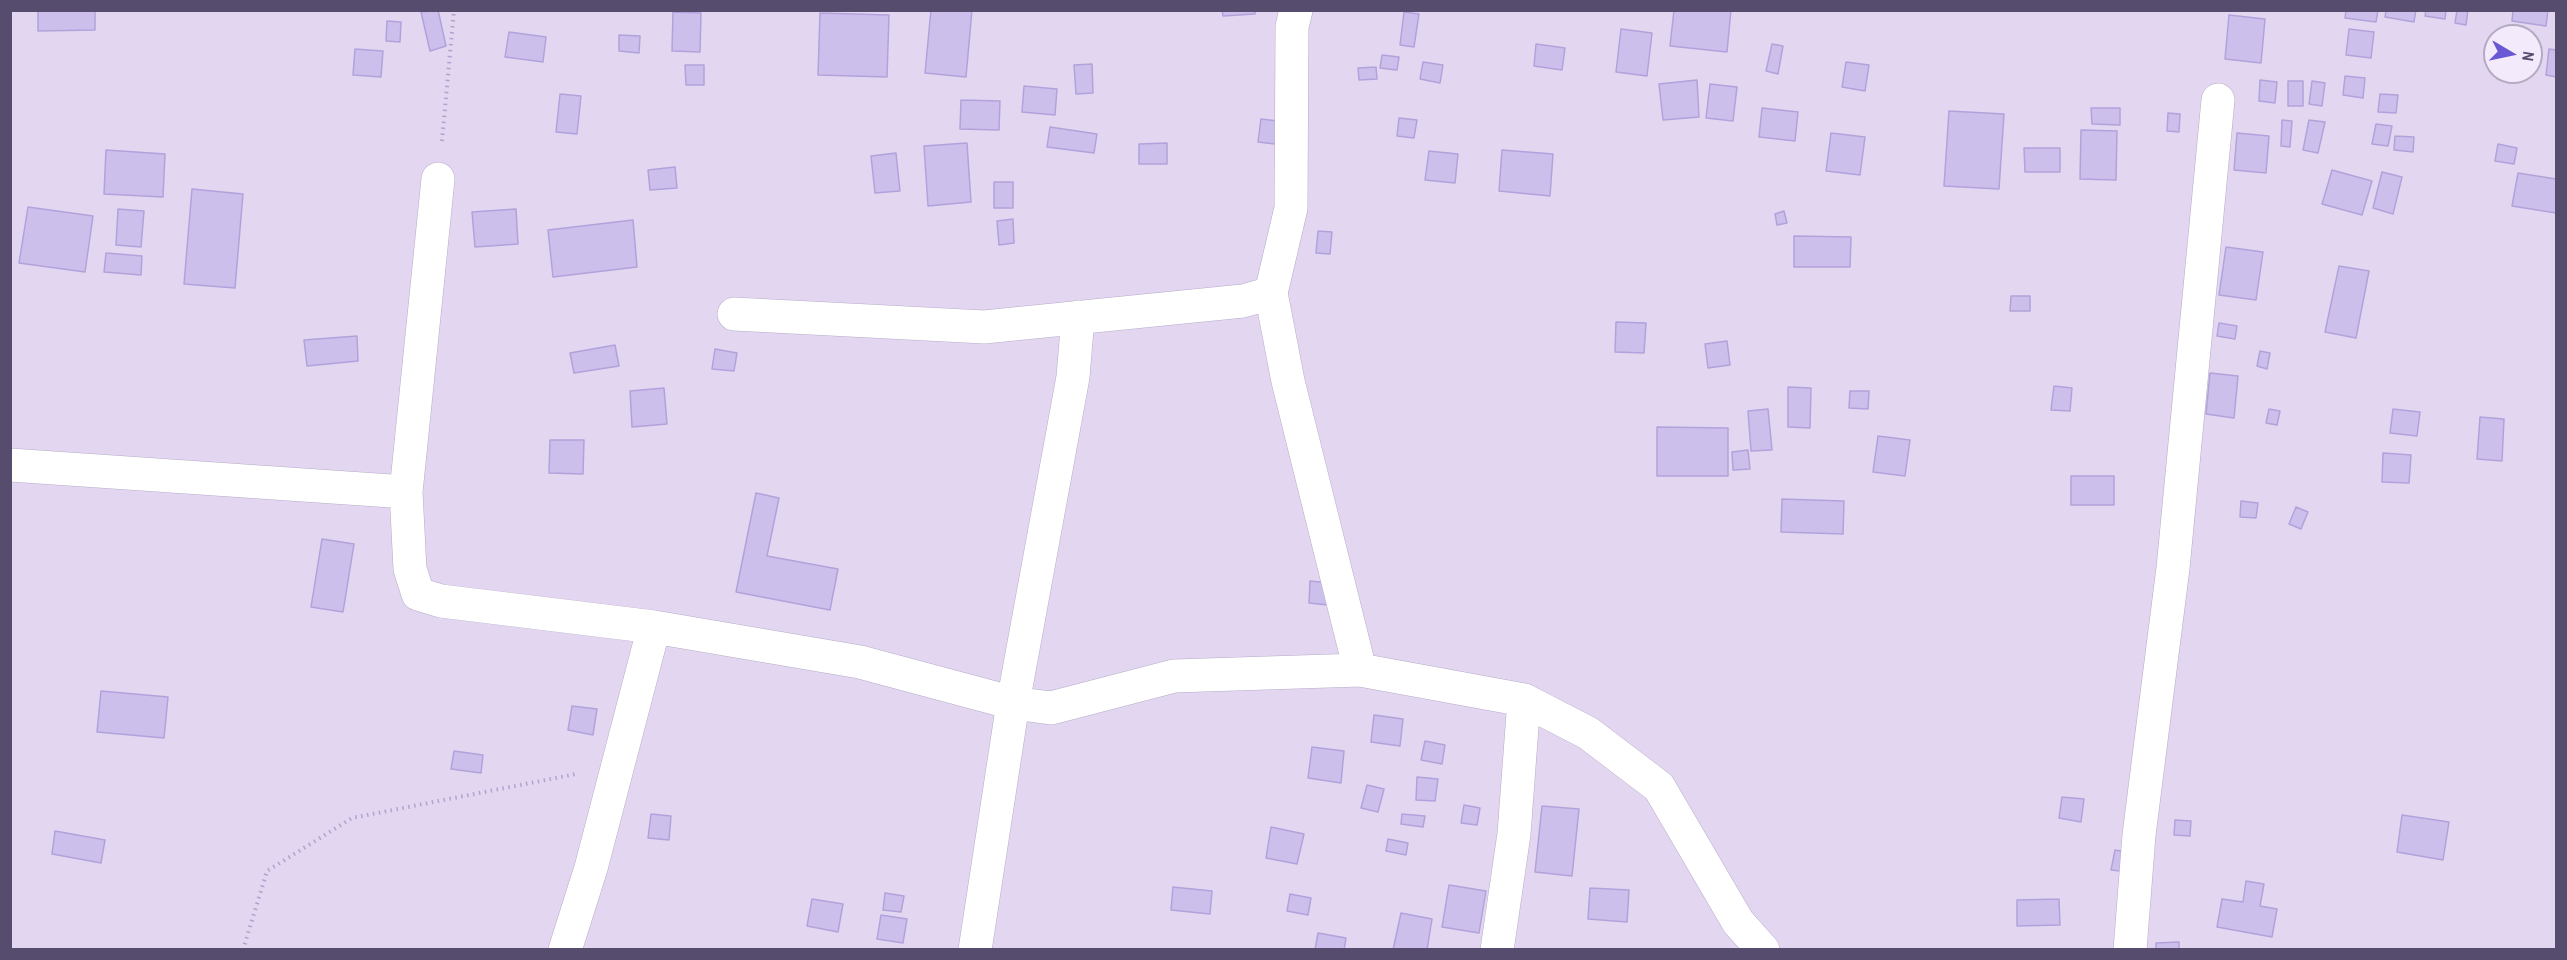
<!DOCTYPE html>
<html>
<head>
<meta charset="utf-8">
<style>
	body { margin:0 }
	#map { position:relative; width:2567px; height:960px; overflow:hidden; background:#efe4f9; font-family:"Archivo Narrow",sans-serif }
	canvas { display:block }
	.frame { position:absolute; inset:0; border:12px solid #564d6e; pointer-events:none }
	.north { position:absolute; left:2483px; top:24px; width:60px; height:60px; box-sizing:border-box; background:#f3eafc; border:2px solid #b4abc3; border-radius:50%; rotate:99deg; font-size:16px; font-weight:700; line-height:24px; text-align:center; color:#564d6e }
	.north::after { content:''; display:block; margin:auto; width:21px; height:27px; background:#6858d4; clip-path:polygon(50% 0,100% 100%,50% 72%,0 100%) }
</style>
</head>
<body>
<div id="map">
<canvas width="2567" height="960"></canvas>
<div class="frame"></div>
<div class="north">N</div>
</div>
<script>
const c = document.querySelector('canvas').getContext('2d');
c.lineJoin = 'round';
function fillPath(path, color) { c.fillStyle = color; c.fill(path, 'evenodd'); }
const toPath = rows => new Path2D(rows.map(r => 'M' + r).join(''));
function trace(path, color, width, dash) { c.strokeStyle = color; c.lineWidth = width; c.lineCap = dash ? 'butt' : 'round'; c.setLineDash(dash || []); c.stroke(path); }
fillPath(toPath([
	[11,11,2556,11,2556,949,11,949],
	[2495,36,2531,36,2531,72,2495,72]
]), '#e3d6f1');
const building = toPath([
	[38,10,95,10,95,30,38,31,38,10],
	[438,10,446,46,430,51,421,12,438,10],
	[931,10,972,10,966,77,925,73,931,10],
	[1222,10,1255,10,1255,14,1223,16,1222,10],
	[1674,10,1731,10,1727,52,1670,46,1674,10],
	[2346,10,2378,10,2376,22,2345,18,2346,10],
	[2386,10,2416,10,2414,22,2385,17,2386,10],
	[2426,10,2446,10,2445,19,2425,16,2426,10],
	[2457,10,2468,10,2466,25,2455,23,2457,10],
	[2513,10,2548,10,2546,26,2512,21,2513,10],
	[673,12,701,13,700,52,672,51,673,12],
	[1404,12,1419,14,1414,47,1400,45,1404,12],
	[820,13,889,15,887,77,818,75,820,13],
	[2229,15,2265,19,2261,63,2225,59,2229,15],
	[387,21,401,22,400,42,386,41,387,21],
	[1621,29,1652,33,1647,76,1616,72,1621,29],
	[2349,29,2374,32,2371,58,2346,55,2349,29],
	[509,32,546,37,543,62,505,57,509,32],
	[619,35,640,36,639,53,619,51,619,35],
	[1536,44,1565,48,1562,70,1534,66,1536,44],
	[1772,44,1783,46,1778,74,1766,71,1772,44],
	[355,49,383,51,381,77,353,75,355,49],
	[2549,49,2556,50,2556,77,2546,75,2549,49],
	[1382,55,1399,57,1397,70,1380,68,1382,55],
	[1423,62,1443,65,1440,83,1420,79,1423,62],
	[1846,62,1869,65,1865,91,1842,87,1846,62],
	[1092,64,1093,93,1076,94,1074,65,1092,64],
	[685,65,704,65,704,85,686,85,685,65],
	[1376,67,1377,79,1359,80,1358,68,1376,67],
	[2345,76,2365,78,2363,98,2343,95,2345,76],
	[1697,80,1699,117,1663,120,1659,84,1697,80],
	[2260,80,2277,82,2275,103,2259,101,2260,80],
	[2288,81,2303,81,2303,106,2288,106,2288,81],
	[2312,81,2325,83,2322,106,2309,104,2312,81],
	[1710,84,1737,87,1733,121,1706,118,1710,84],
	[1024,86,1057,89,1055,115,1022,112,1024,86],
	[560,94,581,96,577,134,556,132,560,94],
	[2380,94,2398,95,2396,113,2378,112,2380,94],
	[961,100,1000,101,999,130,960,129,961,100],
	[1762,108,1798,112,1795,141,1759,137,1762,108],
	[2091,108,2120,108,2120,125,2092,124,2091,108],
	[1949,111,2004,114,1999,189,1944,186,1949,111],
	[2168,113,2180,114,2179,132,2167,131,2168,113],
	[1399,118,1417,120,1414,138,1397,136,1399,118],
	[1261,119,1278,121,1275,144,1258,142,1261,119],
	[2282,120,2292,121,2290,147,2281,146,2282,120],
	[2309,120,2325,122,2318,153,2303,150,2309,120],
	[2376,124,2392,126,2388,146,2372,144,2376,124],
	[1050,127,1097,134,1094,153,1047,147,1050,127],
	[2081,130,2117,131,2116,180,2080,179,2081,130],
	[1831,133,1865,137,1860,175,1826,171,1831,133],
	[2237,133,2269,136,2266,173,2234,170,2237,133],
	[2395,136,2414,137,2413,152,2394,150,2395,136],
	[967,143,971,202,928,206,924,146,967,143],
	[1167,143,1167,164,1139,164,1139,144,1167,143],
	[2498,144,2517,148,2514,164,2495,161,2498,144],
	[2024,148,2060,148,2060,172,2025,172,2024,148],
	[106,150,165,154,163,197,104,194,106,150],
	[1502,150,1553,154,1550,196,1499,191,1502,150],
	[1429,151,1458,154,1455,183,1425,180,1429,151],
	[896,153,900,191,875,193,871,156,896,153],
	[675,167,677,188,650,190,648,170,675,167],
	[2332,170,2372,181,2362,215,2322,204,2332,170],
	[2382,172,2402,177,2393,214,2373,208,2382,172],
	[2518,173,2556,179,2556,213,2512,206,2518,173],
	[994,182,1013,182,1013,208,994,208,994,182],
	[192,189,243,194,235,288,184,284,192,189],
	[28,207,93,216,85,272,19,263,28,207],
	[118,209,144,211,141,247,116,245,118,209],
	[516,209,518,244,475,247,472,212,516,209],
	[1784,211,1787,223,1777,225,1775,214,1784,211],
	[1013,219,1014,243,999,245,997,221,1013,219],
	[633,220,637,267,553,277,548,230,633,220],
	[1318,231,1332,232,1330,254,1316,253,1318,231],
	[1794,236,1851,237,1850,267,1794,267,1794,236],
	[2226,247,2263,252,2256,300,2219,295,2226,247],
	[106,253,142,256,141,275,104,272,106,253],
	[2339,266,2369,271,2356,338,2325,332,2339,266],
	[2011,296,2030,296,2030,311,2010,311,2011,296],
	[1616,322,1646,323,1644,353,1615,352,1616,322],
	[2219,323,2237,326,2235,339,2217,336,2219,323],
	[357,336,358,361,307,366,304,340,357,336],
	[1727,341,1730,365,1708,368,1705,344,1727,341],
	[615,345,619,366,574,373,570,353,615,345],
	[715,349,737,353,734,371,712,369,715,349],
	[2260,351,2270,353,2267,369,2257,366,2260,351],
	[2210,373,2238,376,2234,418,2206,414,2210,373],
	[2054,386,2072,388,2070,411,2051,410,2054,386],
	[1788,387,1811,388,1810,428,1788,427,1788,387],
	[664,388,667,424,632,427,630,391,664,388],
	[1850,391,1869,391,1868,409,1849,408,1850,391],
	[1768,409,1772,450,1751,451,1748,411,1768,409],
	[2269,409,2280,411,2277,425,2266,423,2269,409],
	[2393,409,2420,412,2417,436,2390,433,2393,409],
	[2480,417,2504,419,2502,461,2477,459,2480,417],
	[1657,427,1728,428,1728,476,1657,476,1657,427],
	[1878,436,1910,440,1905,476,1873,472,1878,436],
	[550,440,584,440,583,474,549,473,550,440],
	[1748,450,1750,469,1733,470,1732,452,1748,450],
	[2383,453,2411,455,2409,483,2382,482,2383,453],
	[2071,476,2114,476,2114,505,2071,505,2071,476],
	[756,493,779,498,767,556,838,569,830,610,736,592,756,493],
	[1782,499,1844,501,1843,534,1781,532,1782,499],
	[2241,501,2258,503,2256,518,2240,517,2241,501],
	[2296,507,2308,512,2301,529,2289,524,2296,507],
	[322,539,354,544,343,612,311,607,322,539],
	[1310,581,1330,583,1328,605,1309,603,1310,581],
	[101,691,168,697,164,738,97,732,101,691],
	[572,706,597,709,593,735,568,730,572,706],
	[1374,715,1403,719,1400,746,1371,742,1374,715],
	[1425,741,1445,745,1442,764,1421,760,1425,741],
	[1312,747,1344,751,1341,783,1308,778,1312,747],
	[454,751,483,755,481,773,451,769,454,751],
	[1417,777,1438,779,1435,801,1416,800,1417,777],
	[1367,785,1384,789,1378,812,1361,808,1367,785],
	[2062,797,2084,799,2081,822,2059,818,2062,797],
	[1464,805,1480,808,1477,825,1461,823,1464,805],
	[1542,806,1579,809,1572,876,1535,872,1542,806],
	[651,814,671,816,669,840,648,838,651,814],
	[1402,814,1425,816,1423,827,1401,824,1402,814],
	[2402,815,2449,822,2443,860,2397,852,2402,815],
	[2175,820,2191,821,2190,836,2174,835,2175,820],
	[1271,827,1304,834,1297,864,1266,858,1271,827],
	[55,831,105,840,101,863,52,854,55,831],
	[1388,839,1408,843,1406,855,1386,851,1388,839],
	[2115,850,2132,853,2129,872,2111,870,2115,850],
	[2246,881,2264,884,2260,906,2277,909,2272,937,2217,927,2222,899,2243,902,2246,881],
	[1449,885,1486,891,1479,933,1442,927,1449,885],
	[1173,887,1212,891,1210,914,1171,910,1173,887],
	[1590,888,1629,890,1627,922,1588,919,1590,888],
	[885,893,904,896,901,912,883,910,885,893],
	[1290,894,1311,898,1308,915,1287,911,1290,894],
	[812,899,843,904,838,932,807,926,812,899],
	[2059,899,2060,925,2017,926,2017,900,2059,899],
	[1401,913,1432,919,1427,950,1393,950,1401,913],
	[881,915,907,919,903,943,877,939,881,915],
	[1318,933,1346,938,1344,950,1315,950,1318,933],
	[2179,942,2179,950,2156,950,2156,943,2179,942]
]);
fillPath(building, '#ccbfeb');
trace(building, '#b2a2db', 1.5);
const minor = toPath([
	[438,179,406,492,410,569,418,594,441,601,654,627,860,662,1013,703,1051,708,1174,676,1360,670,1524,700,1588,733,1659,787,1738,922,1763,950],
	[1271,293,1288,381,1360,670],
	[734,314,984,327,1243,301,1271,293,1291,208,1292,27,1296,10],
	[10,465,406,492],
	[565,950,591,868,654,627],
	[975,950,1013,703,1073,377,1078,317],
	[1497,950,1514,834,1524,700],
	[2130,950,2139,835,2173,568,2218,100]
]);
trace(minor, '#b6acc8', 34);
trace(toPath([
	[442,141,454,10],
	[243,950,267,871,352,818,576,774]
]), '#b0a3cf', 4, [1.5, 4.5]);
trace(minor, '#fff', 33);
</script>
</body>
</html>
